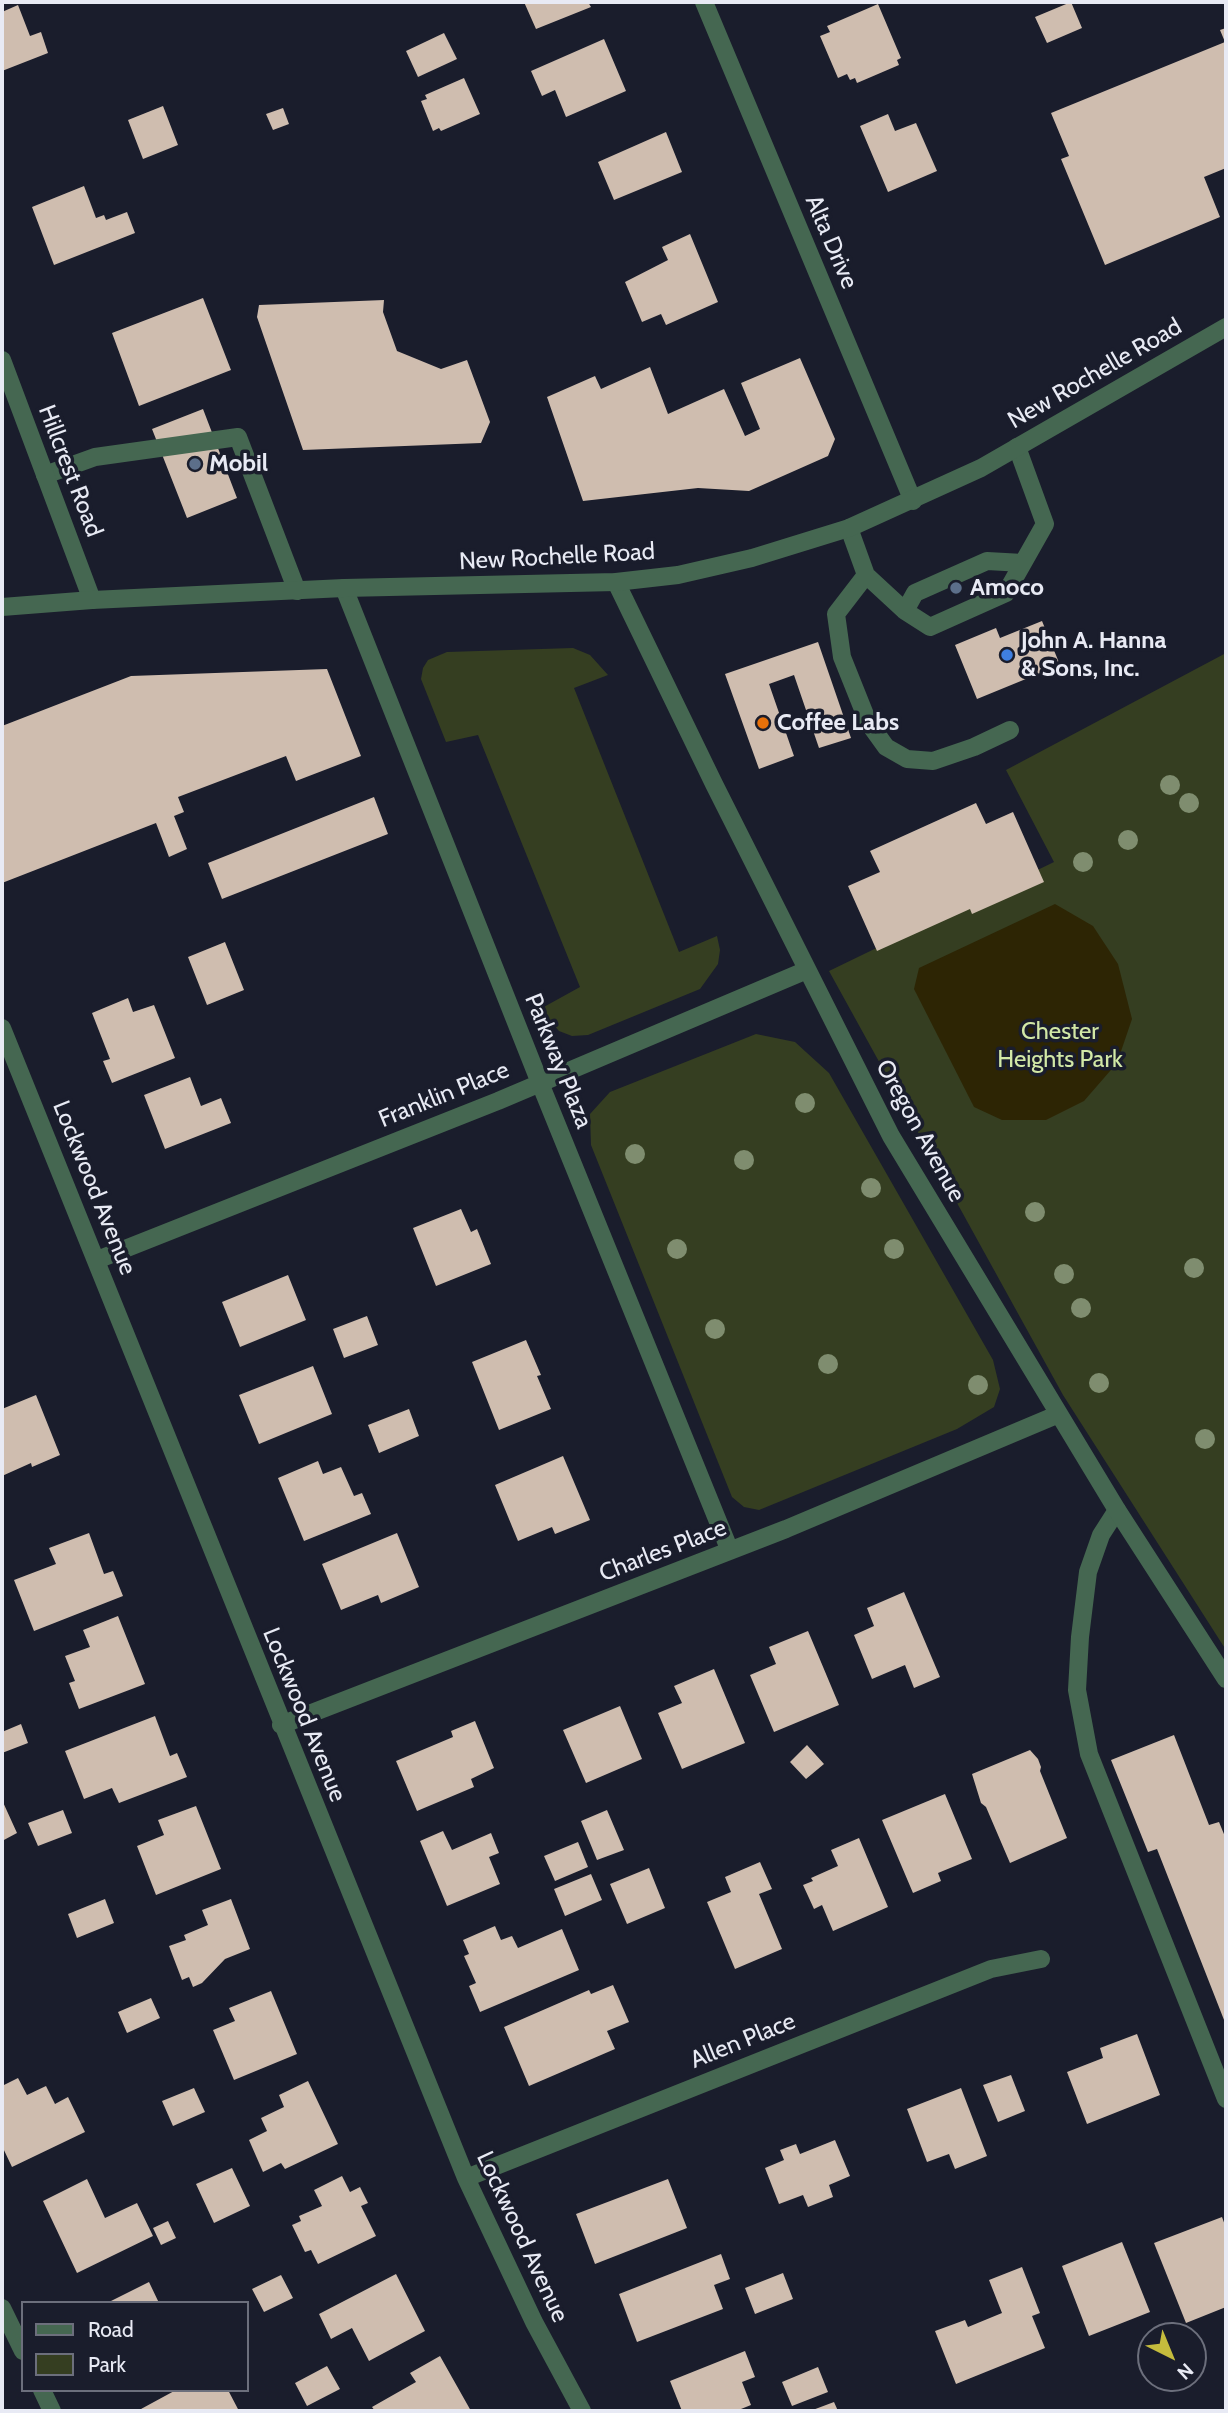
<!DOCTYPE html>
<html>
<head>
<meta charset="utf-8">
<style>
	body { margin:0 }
	#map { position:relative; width:1228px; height:2413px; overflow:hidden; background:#1a1d2c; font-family:Cabin,sans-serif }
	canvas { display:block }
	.frame { position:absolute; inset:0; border:4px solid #e8eaf4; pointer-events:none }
	.legend { position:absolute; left:21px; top:2301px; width:228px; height:91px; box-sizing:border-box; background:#1a1d2c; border:2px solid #6c6f7c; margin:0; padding:9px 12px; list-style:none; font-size:21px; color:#e8eaf4 }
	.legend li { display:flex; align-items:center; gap:14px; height:35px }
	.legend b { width:35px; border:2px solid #6c6f7c }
	.north { position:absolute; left:1137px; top:2322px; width:70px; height:70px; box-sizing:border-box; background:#1a1d2c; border:2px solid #6c6f7c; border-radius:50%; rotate:137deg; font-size:19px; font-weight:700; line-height:28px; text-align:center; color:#e8eaf4 }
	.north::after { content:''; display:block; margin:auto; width:24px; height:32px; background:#c5bc3d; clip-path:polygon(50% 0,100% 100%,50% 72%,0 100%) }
</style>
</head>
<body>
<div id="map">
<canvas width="1228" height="2413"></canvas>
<div class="frame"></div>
<ul class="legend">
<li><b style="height:9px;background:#456751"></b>Road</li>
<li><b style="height:19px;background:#353e21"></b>Park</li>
</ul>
<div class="north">N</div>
</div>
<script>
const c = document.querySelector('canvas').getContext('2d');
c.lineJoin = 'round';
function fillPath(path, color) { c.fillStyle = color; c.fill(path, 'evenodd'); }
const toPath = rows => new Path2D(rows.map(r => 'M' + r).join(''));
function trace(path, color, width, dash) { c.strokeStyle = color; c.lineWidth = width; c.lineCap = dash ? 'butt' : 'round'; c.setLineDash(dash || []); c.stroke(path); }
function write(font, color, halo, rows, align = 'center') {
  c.font = font + ' Cabin,sans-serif'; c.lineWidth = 7; c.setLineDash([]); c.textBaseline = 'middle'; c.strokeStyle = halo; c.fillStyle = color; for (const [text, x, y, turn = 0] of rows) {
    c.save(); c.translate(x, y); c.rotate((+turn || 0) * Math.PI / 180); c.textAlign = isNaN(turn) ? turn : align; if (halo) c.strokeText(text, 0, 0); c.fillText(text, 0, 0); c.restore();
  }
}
fillPath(toPath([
	[573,648,590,655,608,675,574,688,679,952,717,936,720,950,718,964,700,989,588,1035,572,1036,559,1031,550,1021,542,1008,580,987,478,735,446,742,421,679,423,668,428,660,447,652],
	[1226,653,1226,1650,1063,1395,829,971,1054,862,1006,770],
	[756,1034,795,1042,829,1073,993,1360,1000,1389,994,1407,957,1429,759,1510,744,1507,732,1497,591,1145,590,1114,610,1092]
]), '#353e21');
fillPath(toPath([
	[1055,904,1093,926,1118,964,1132,1019,1117,1063,1084,1101,1046,1120,1002,1120,974,1107,914,989,919,968]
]), '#2d2504');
fillPath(toPath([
	[524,2,588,2,591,7,536,29],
	[1071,2,1082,28,1047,43,1035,17],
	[878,4,901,58,897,60,899,65,857,83,855,78,850,80,847,74,838,78,820,36,830,32,827,26],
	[18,5,30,36,41,32,48,53,2,71,2,12],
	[1226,28,1226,168,1204,177,1220,217,1105,265,1061,159,1069,156,1051,113,1225,42,1220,30],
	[444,33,457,59,418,77,406,51],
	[604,39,626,91,566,117,555,90,542,96,531,71],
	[464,78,480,114,441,131,439,128,433,131,421,101,427,99,425,95],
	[163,106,178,145,143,159,128,120],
	[283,108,289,124,273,130,266,114],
	[888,114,895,131,916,123,937,171,888,192,860,126],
	[666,132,682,172,614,200,598,162],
	[84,186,96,218,104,215,106,220,127,212,135,233,54,265,32,207],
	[690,234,718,302,666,325,661,314,642,322,625,282,668,260,662,247],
	[203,298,231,370,139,406,112,333],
	[384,300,383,312,397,351,441,369,467,360,490,422,481,443,303,450,257,317,259,305],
	[800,358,835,439,828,456,749,491,698,488,583,501,547,397,595,376,601,389,650,367,668,414,724,389,745,436,760,429,741,383],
	[203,409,237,498,187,518,152,429],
	[1042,621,1060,665,977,699,955,645,996,628,1000,638],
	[818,642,851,738,819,748,794,675,769,684,794,756,759,769,725,674],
	[327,669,361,756,296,781,286,756,178,797,184,812,174,816,187,849,169,857,156,823,2,883,2,726,131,676],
	[374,797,388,834,222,899,208,863],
	[976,803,986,824,1013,812,1044,882,972,914,970,909,877,951,848,886,880,872,870,851],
	[225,942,244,990,207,1005,188,957],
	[128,998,133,1012,154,1005,175,1058,112,1083,103,1061,110,1059,92,1013],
	[190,1077,201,1106,221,1098,231,1123,165,1149,144,1095],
	[461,1209,471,1232,477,1229,491,1264,436,1286,413,1228],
	[288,1275,306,1320,240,1347,222,1302],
	[367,1316,378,1345,344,1358,333,1329],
	[526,1340,541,1375,537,1376,551,1409,499,1430,472,1362],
	[313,1366,332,1414,259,1444,239,1395],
	[36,1395,60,1455,32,1467,31,1463,2,1476,2,1409],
	[409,1409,419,1436,379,1453,368,1425],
	[563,1456,590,1520,555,1534,552,1527,518,1541,495,1485],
	[318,1461,323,1474,341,1467,354,1496,362,1493,371,1514,304,1541,278,1478],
	[89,1533,104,1574,113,1571,123,1596,34,1631,14,1580,56,1564,49,1548],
	[397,1533,419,1587,381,1603,378,1595,341,1610,322,1564],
	[904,1592,940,1677,914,1688,905,1665,872,1679,854,1635,874,1626,867,1608],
	[118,1616,145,1684,79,1709,69,1683,75,1681,65,1656,90,1647,83,1630],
	[808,1631,839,1705,774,1732,750,1675,776,1664,769,1647],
	[714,1669,745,1743,682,1769,658,1713,682,1703,674,1686],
	[620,1706,642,1759,586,1783,563,1730],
	[155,1716,170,1756,177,1753,187,1777,119,1803,112,1788,84,1799,65,1751],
	[475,1721,494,1768,471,1779,474,1787,417,1811,396,1761,453,1737,451,1731],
	[21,1724,28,1743,2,1753,2,1732],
	[1174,1735,1209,1825,1219,1822,1226,1839,1226,2025,1157,1849,1148,1852,1111,1760],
	[807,1745,824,1764,806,1779,790,1762],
	[1030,1750,1038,1759,1041,1767,1040,1771,1067,1838,1010,1863,986,1807,981,1803,972,1774],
	[945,1794,972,1859,938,1873,941,1881,913,1893,882,1820],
	[2,1800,17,1833,2,1841],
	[196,1806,221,1869,156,1895,137,1846,164,1835,158,1820],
	[63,1810,72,1833,38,1846,28,1823],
	[607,1810,624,1850,597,1860,581,1821],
	[443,1831,452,1850,491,1833,499,1853,489,1857,500,1884,447,1906,420,1841],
	[859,1838,888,1907,833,1931,822,1905,814,1909,803,1885,813,1881,811,1878,838,1866,831,1850],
	[578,1842,588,1867,555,1881,544,1856],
	[760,1862,772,1889,759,1894,782,1949,735,1969,707,1902,731,1892,725,1877],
	[649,1868,665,1908,627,1924,610,1884],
	[591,1874,602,1900,565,1916,554,1889],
	[105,1899,114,1923,77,1938,68,1914],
	[231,1899,250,1949,225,1959,202,1983,193,1987,189,1977,182,1980,169,1946,186,1940,184,1935,208,1925,202,1910],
	[495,1926,501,1940,512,1936,518,1948,562,1929,579,1970,480,2012,469,1986,476,1983,464,1956,469,1954,463,1940],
	[613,1985,629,2022,607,2031,615,2049,529,2086,504,2027,589,1990,591,1994],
	[271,1991,297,2054,234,2080,213,2030,235,2021,229,2008],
	[151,1998,160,2018,127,2033,118,2012],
	[1137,2034,1160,2095,1087,2124,1067,2072,1103,2058,1100,2048],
	[1011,2075,1025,2111,998,2122,983,2085],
	[18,2078,27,2095,46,2086,55,2104,68,2097,85,2132,12,2167,2,2146,2,2086],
	[308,2081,338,2144,285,2169,281,2163,263,2172,249,2140,267,2131,261,2118,284,2107,279,2095],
	[194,2088,205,2112,173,2126,162,2101],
	[961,2088,987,2156,955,2169,949,2154,927,2162,907,2109],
	[835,2140,850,2176,829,2185,833,2197,808,2207,803,2195,779,2204,765,2168,784,2160,780,2150,796,2144,800,2154],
	[232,2168,250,2206,214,2223,196,2184],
	[342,2176,350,2192,360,2187,368,2203,361,2206,376,2236,318,2264,311,2250,305,2252,292,2225,301,2221,299,2216,322,2206,314,2190],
	[87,2179,105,2218,137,2203,153,2236,77,2273,43,2201],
	[668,2179,687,2228,595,2264,576,2214],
	[1222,2217,1226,2228,1226,2307,1186,2323,1154,2243],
	[168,2221,176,2238,161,2245,153,2228],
	[1122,2242,1150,2312,1089,2336,1062,2266],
	[721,2254,730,2279,714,2285,723,2309,637,2342,619,2294],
	[1022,2267,1040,2313,1032,2316,1045,2348,956,2384,935,2331,965,2320,968,2327,1002,2313,989,2280],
	[783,2273,793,2299,755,2314,745,2288],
	[396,2274,425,2331,369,2361,352,2328,331,2339,319,2314],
	[281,2275,293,2298,264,2312,252,2289],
	[149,2282,159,2303,107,2303],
	[745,2351,755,2377,742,2382,751,2405,736,2411,682,2411,670,2381],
	[440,2356,471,2411,375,2411,372,2407,416,2382,410,2373],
	[327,2366,340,2389,307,2406,295,2383],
	[818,2367,828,2392,792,2406,782,2382],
	[176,2390,228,2390,239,2411,142,2411,141,2409],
	[834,2402,838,2411,810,2411]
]), '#cfbdaf');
trace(toPath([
	[45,475,95,457,238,437,297,591],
	[849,528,866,575,905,611,930,627,1006,593,1045,524,1017,447],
	[866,575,836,614,842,657,868,722,886,747,907,759,933,761,974,747,1010,730],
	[905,611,915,593,987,561,1023,563],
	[1117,1510,1101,1535,1088,1572,1080,1637,1077,1690,1089,1754,1226,2099]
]), '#456751', 18);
trace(toPath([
	[704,2,913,501],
	[2,360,92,600],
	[616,582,714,784,891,1136,1117,1510,1226,1679],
	[344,588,540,1083,730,1551],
	[2,1028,466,2178,534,2322,582,2411],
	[97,1260,498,1101,807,970],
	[281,1725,786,1529,1059,1414],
	[466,2178,991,1969,1041,1959],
	[2,2308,23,2351],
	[42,2390,52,2411]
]), '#456751', 18);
trace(toPath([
	[2,607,92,600,344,588,616,582,678,575,752,558,849,528,981,468,1226,327]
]), '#456751', 18);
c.fillStyle = '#7f8d6f';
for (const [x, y] of [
	[1170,785],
	[1189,803],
	[1128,840],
	[1083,862],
	[805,1103],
	[635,1154],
	[744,1160],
	[871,1188],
	[1035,1212],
	[677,1249],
	[894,1249],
	[1194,1268],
	[1064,1274],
	[1081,1308],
	[715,1329],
	[828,1364],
	[1099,1383],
	[978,1385],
	[1205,1439]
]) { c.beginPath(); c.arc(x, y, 10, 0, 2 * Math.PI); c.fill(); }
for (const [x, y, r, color] of [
	[195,464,7,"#5c6f8a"],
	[956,588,7,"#5c6f8a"],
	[1007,655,7,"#3f7fe0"],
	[763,723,7,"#e8710a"]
]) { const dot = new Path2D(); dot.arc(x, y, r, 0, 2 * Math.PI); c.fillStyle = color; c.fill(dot); trace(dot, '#1a1d2c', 2.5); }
write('24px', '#e8eaf4', '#1a1d2c', [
	["Alta Drive",831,242,67],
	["New Rochelle Road",1095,374,-30],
	["Hillcrest Road",70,471,69],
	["New Rochelle Road",557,557,-3],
	["Parkway Plaza",558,1061,68],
	["Franklin Place",444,1095,-22],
	["Oregon Avenue",920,1131,61],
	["Lockwood Avenue",94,1188,68],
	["Charles Place",663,1551,-21],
	["Lockwood Avenue",304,1715,68],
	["Allen Place",743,2041,-22],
	["Lockwood Avenue",522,2237,65]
]);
write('bold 24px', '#e8eaf4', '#1a1d2c', [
	["Mobil",209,464],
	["Amoco",970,588],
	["John A. Hanna",1021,641],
	["& Sons, Inc.",1021,669],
	["Coffee Labs",777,723]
], 'left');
write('24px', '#d2e8a6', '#1a1d2c', [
	["Chester",1060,1032],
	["Heights Park",1060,1060]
]);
</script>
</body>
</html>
